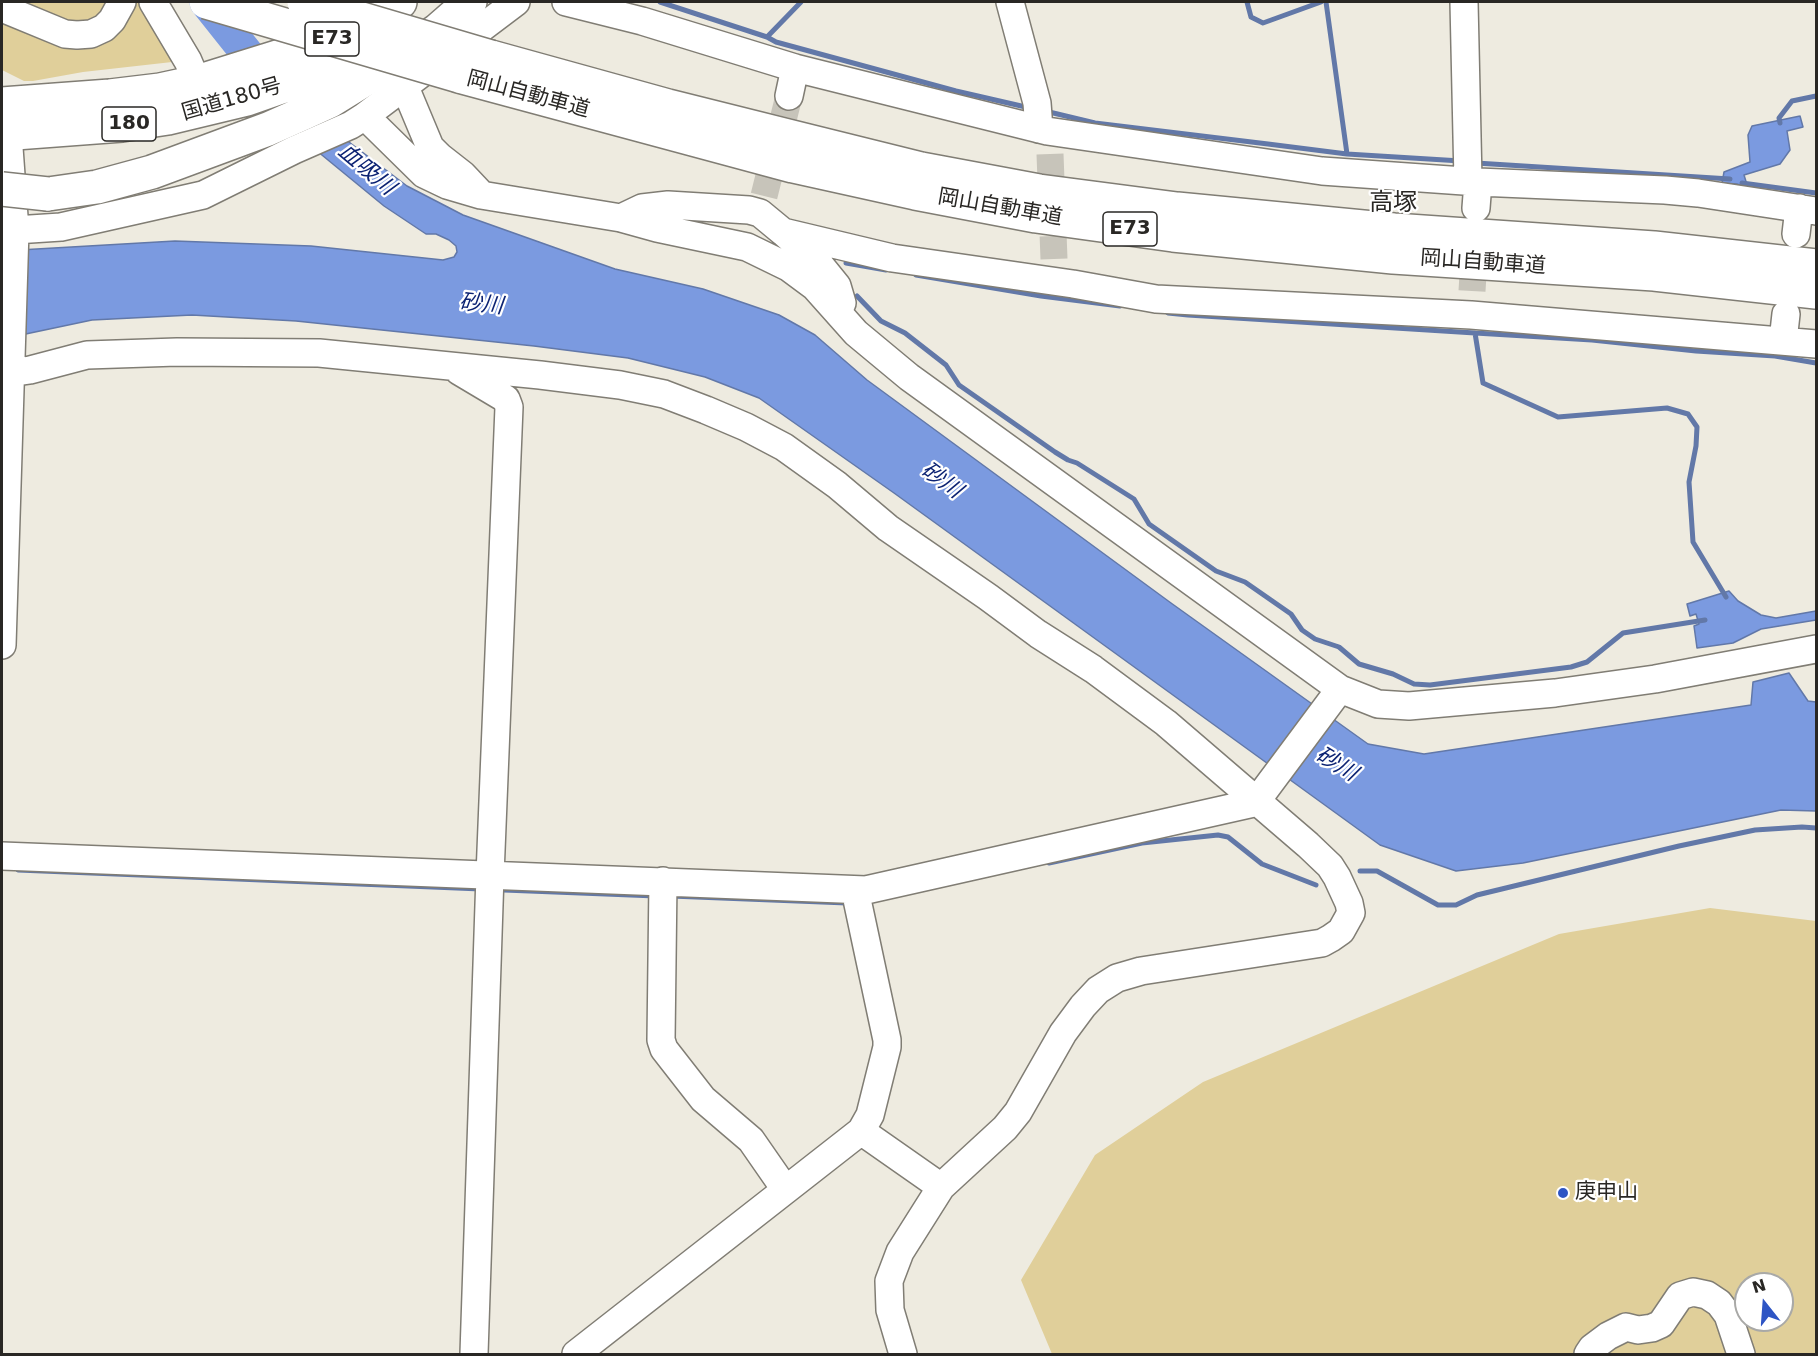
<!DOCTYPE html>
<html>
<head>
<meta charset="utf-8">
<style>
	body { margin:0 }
	#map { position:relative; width:1818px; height:1356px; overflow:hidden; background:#eeebe0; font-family:"DejaVu Sans",sans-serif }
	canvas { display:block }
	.frame { position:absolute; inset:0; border:3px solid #292724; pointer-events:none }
	.north { position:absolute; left:1734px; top:1272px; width:60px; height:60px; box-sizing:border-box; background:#fff; border:2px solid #a9a9a7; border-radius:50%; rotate:343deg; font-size:16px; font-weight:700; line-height:24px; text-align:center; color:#292724 }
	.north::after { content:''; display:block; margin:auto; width:21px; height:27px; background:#2e55c4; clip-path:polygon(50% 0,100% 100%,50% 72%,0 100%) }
</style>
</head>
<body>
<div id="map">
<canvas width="1818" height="1356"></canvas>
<div class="frame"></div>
<div class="north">N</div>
</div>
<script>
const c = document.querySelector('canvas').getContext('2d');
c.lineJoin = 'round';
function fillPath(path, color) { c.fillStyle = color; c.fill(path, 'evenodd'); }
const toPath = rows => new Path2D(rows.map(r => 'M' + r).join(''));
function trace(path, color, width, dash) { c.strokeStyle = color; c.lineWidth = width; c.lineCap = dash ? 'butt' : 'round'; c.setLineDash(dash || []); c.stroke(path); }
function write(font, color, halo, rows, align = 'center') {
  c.font = font + ' "DejaVu Sans","Noto Sans JP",sans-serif'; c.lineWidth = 4.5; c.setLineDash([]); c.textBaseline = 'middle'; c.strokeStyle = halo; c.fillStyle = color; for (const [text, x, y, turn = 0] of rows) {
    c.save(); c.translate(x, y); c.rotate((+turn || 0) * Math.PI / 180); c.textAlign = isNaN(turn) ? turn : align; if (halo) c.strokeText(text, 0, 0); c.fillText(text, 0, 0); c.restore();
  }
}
fillPath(toPath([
	[5,2,110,2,87,29],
	[136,2,147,2,181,61,83,72,33,81,24,81,2,70,2,18,110,34],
	[1710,908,1816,921,1816,1354,1052,1354,1021,1280,1095,1155,1203,1082,1559,934],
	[1746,1284,1782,1284,1782,1320,1746,1320]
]), '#e0cf9a');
const water = toPath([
	[1800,116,1803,127,1787,131,1790,150,1780,164,1744,175,1748,188,1737,184,1722,183,1724,172,1750,162,1748,135,1752,126,1800,116],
	[345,139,407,186,463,215,615,269,703,289,779,315,815,335,867,380,1171,603,1368,744,1424,754,1751,705,1753,682,1789,673,1808,701,1816,702,1816,811,1781,810,1523,863,1456,871,1380,845,894,493,759,398,705,377,628,358,534,346,296,321,192,315,92,320,2,339,2,251,175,241,311,246,443,260,454,257,457,252,456,246,449,240,436,234,426,234,384,206,317,151,345,139],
	[1729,591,1738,601,1761,615,1776,618,1816,611,1816,620,1761,629,1733,643,1697,648,1694,626,1699,624,1696,614,1690,616,1687,604,1729,591]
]);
fillPath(water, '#7b9ae0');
trace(water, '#6278a8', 1.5);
trace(toPath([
	[660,2,767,37],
	[801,2,767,37,776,42,956,91,1030,108],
	[1247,2,1251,17,1263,23,1321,2],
	[1326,2,1347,154],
	[1045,111,1095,123,1268,144,1347,154,1461,161],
	[1780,123,1779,118,1792,101,1816,96],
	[1476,163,1730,179],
	[1742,183,1816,193],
	[846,263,886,270],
	[916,275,1041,296,1120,306],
	[857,296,881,321,905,333,946,365,959,385,1055,452,1068,460,1077,463,1134,499,1149,524,1216,571,1245,582,1291,614,1302,630,1315,639,1339,647,1359,664,1393,674,1414,684,1430,685,1571,667,1587,662,1623,633,1705,620],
	[1168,313,1188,315,1475,333,1483,383,1558,417,1667,408,1688,414,1697,427,1696,446,1689,482,1693,542,1726,597],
	[1475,333,1592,340,1696,351,1775,356,1816,363],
	[1049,863,1142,843,1218,835,1228,837,1262,864,1316,885],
	[18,870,481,889],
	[1360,871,1377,871,1438,905,1456,905,1477,895,1679,846,1755,830,1802,827,1816,828],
	[504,890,656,896],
	[671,896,847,903]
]), '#6278a8', 5);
trace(toPath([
	[206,2,288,105,321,133]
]), '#7b9ae0', 33);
trace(toPath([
	[1050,154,1054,259],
	[764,196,789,96],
	[1472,291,1475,242]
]), '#c7c4ba', 27, [27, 14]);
const minor = toPath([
	[153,2,188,61,205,101],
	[566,2,642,21,795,68,1047,131,1322,171,1478,182,1665,190,1698,193,1816,211],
	[1010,2,1037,103,1039,129],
	[1464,2,1468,181],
	[2,8,65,34,77,35,91,34,104,28,112,20,122,2],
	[407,92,430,147,440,157,463,175,480,193],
	[789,96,795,68],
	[365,116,424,174,447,185,481,195,621,218,657,228,747,247,788,267,815,287,856,333,909,377,1340,689,1378,704,1409,706,1555,693,1655,679,1816,649],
	[1476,208,1478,182],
	[621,218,642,208,668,205,749,210,760,213,783,232,892,258,1073,284,1156,299,1471,315,1816,344],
	[15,230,61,227,203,195,294,150,351,125,365,116,516,2],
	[783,232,820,265,837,286,842,303],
	[1796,234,1799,208],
	[1783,341,1786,314],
	[459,371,506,399,509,407,490,875,474,1354],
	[2,374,30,370,87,355,177,352,319,353,540,375,620,385,664,394,706,410,746,427,784,447,837,485,888,528,988,597,1038,634,1093,669,1166,723,1308,845,1330,866,1337,877,1349,903,1351,913,1341,931,1331,938,1322,943,1141,971,1117,978,1098,990,1083,1006,1063,1033,1018,1112,1005,1128,941,1187,900,1252,889,1281,890,1310,903,1354],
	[2,645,15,230,8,134],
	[2,856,866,890,1258,802,1264,791,1340,689],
	[663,881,661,1040,664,1049,703,1099,751,1140,785,1189],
	[861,1131,941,1187],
	[576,1354,861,1131,870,1115,887,1047,887,1040,855,890],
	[1588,1354,1592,1348,1608,1336,1626,1327,1638,1330,1652,1328,1661,1324,1680,1296,1693,1292,1707,1295,1719,1303,1728,1315,1741,1354]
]);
const highway = toPath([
	[491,57,668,106,800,139,921,169,1039,191,1177,209,1394,230,1654,248,1816,266],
	[459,76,793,166,915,193,1036,216,1173,235,1393,257,1654,274,1816,292],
	[2,104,110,96,160,90,197,82,287,54,400,2],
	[2,134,122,125,168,118,247,99,307,78,383,40],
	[48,194,97,187,152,172,268,129,304,113,330,101,385,67,438,30,470,2]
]);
trace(minor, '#807d74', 30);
trace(highway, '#807d74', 36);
trace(minor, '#fff', 27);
trace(highway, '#fff', 33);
const highwayBridge = toPath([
	[206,2,459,76],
	[304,2,491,57],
	[2,189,48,194]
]);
trace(highwayBridge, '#807d74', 36, []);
trace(highwayBridge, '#fff', 33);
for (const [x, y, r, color] of [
	[1563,1193,6,"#2e55c4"]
]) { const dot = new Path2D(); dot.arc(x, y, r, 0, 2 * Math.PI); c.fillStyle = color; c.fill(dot); trace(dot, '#fff', 2); }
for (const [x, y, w] of [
	[332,39,54],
	[129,124,54],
	[1130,229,54]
]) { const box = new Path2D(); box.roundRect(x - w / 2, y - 17, w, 34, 4.5); c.fillStyle = '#fff'; c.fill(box); trace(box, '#292724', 1.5); }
write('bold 20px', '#292724', null, [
	["E73",332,39],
	["180",129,124],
	["E73",1130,229]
]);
write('21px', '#292724', '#fff', [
	["岡山自動車道",528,95,15],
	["国道180号",232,100,-16],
	["岡山自動車道",1000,208,10],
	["岡山自動車道",1483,263,4]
]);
write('21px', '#292724', '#fff', [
	["庚申山",1575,1193]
], 'left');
write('italic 22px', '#0c2373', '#fff', [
	["血吸川",366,170,40],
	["砂川",481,305,6],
	["砂川",941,481,36],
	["砂川",1336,765,31]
]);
write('24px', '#292724', '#fff', [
	["高塚",1393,204]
]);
</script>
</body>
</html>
